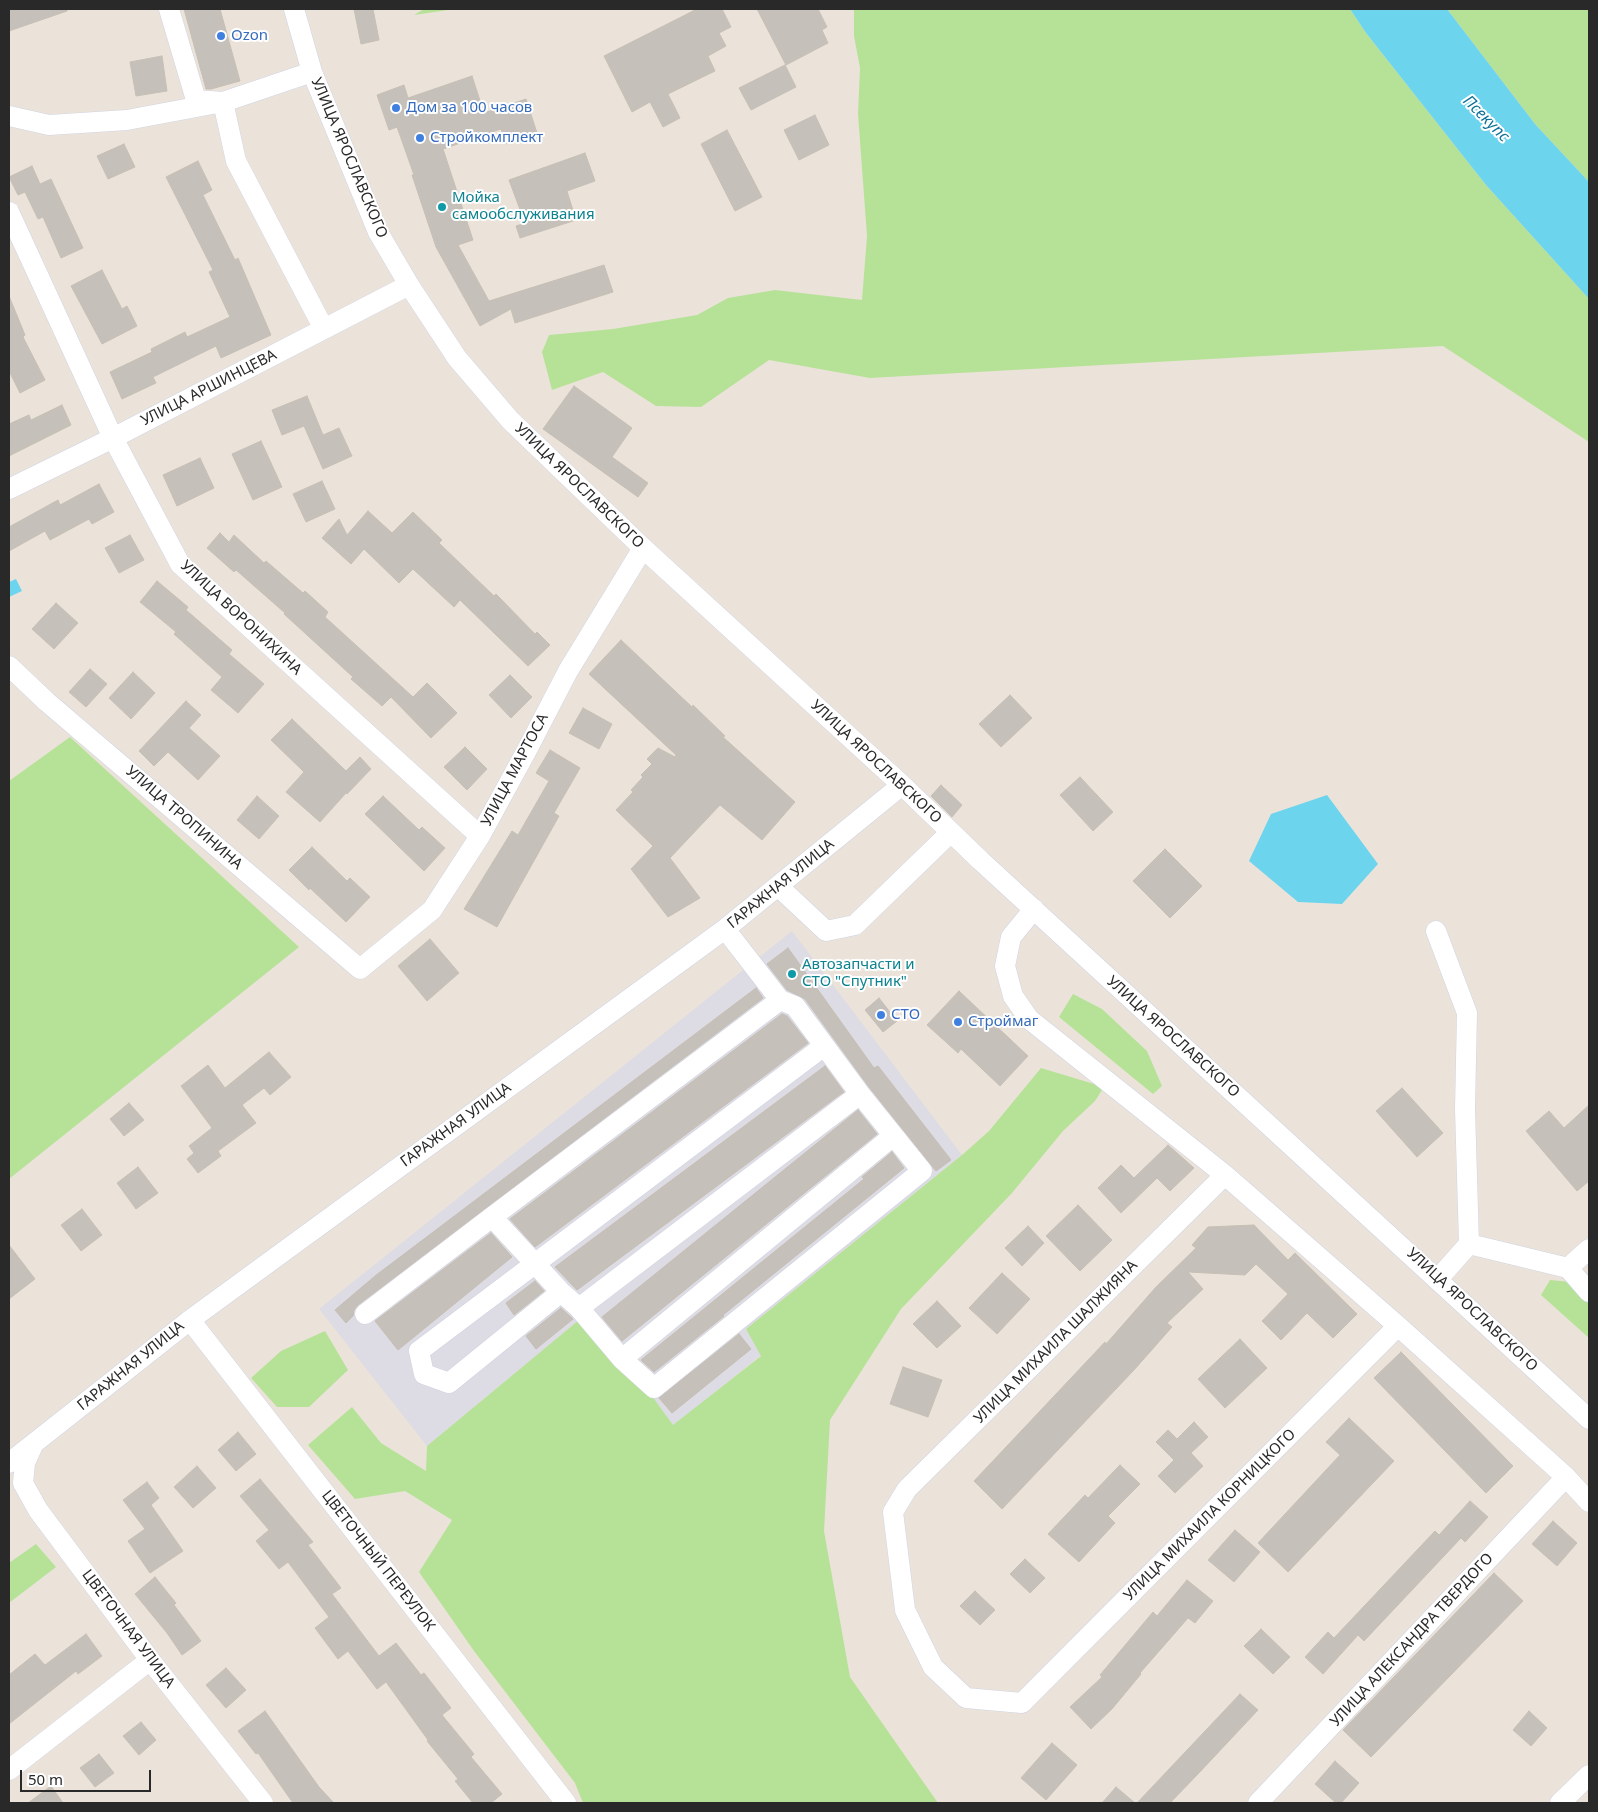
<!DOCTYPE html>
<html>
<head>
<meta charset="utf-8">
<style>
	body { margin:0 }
	#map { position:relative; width:1598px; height:1812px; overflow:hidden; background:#ebe3da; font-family:"Noto Sans",sans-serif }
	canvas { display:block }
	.frame { position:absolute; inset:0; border:10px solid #292929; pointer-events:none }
	.scale { position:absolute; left:20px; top:1770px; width:131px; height:22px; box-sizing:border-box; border:2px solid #292929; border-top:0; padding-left:6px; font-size:15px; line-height:18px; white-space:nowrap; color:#292929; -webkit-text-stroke:4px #fff; paint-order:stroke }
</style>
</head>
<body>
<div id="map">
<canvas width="1598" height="1812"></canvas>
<div class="frame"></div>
<div class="scale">50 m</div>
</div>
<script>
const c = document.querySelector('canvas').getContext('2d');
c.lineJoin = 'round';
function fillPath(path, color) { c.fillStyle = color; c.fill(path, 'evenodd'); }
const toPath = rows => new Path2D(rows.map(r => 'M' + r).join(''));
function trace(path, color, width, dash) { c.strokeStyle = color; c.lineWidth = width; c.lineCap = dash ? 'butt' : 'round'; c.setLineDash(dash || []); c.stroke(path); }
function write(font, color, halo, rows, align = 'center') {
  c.font = font + ' "Noto Sans",sans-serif'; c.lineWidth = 4; c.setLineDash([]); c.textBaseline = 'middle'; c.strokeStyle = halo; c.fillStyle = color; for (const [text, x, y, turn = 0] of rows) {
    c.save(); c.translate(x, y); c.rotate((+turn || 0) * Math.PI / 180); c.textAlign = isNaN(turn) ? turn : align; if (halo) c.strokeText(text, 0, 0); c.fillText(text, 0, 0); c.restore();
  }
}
fillPath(toPath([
	[792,931,962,1155,746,1329,761,1355,673,1426,649,1392,579,1320,427,1446,319,1309]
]), '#dddbe3');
fillPath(toPath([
	[424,9,455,9,414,15],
	[854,9,1350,9,1366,33,1486,185,1589,299,1589,442,1443,346,870,378,769,360,701,407,656,406,603,372,552,390,542,352,549,335,613,329,697,315,728,298,775,290,862,300,867,236,858,114,860,68,854,36],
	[1447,9,1589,9,1589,182,1535,124],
	[70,737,299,947,9,1179,9,781],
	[1073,994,1102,1009,1147,1051,1162,1086,1153,1094,1059,1017],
	[1041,1068,1104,1087,1095,1101,1063,1131,1012,1193,901,1309,830,1420,824,1531,850,1677,938,1803,583,1803,575,1783,474,1651,419,1572,452,1520,405,1491,355,1499,308,1445,352,1407,381,1443,426,1471,427,1446,579,1320,649,1392,673,1425,761,1356,746,1329,962,1155,989,1131],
	[1550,1280,1582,1283,1589,1287,1589,1338,1541,1295],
	[325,1331,348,1370,309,1407,277,1407,251,1378,281,1351],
	[36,1544,56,1567,9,1603,9,1563]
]), '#b6e297');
fillPath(toPath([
	[1350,9,1447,9,1535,124,1589,182,1589,299,1486,185,1366,33],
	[16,579,22,591,9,597,9,582],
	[1327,795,1378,864,1342,904,1298,902,1249,861,1271,814]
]), '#6dd4ed');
const building = toPath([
	[9,9,67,9,67,11,9,31,9,9],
	[184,9,220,9,240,81,211,89,206,89,184,9],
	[354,9,373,9,379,40,361,44,354,9],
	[697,9,722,9,731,27,719,33,726,46,708,56,715,71,668,94,680,118,663,127,650,102,632,112,604,56,697,9],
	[757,9,818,9,827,27,822,30,828,43,786,65,757,9],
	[162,56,167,91,136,96,130,62,162,56],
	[785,65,796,87,751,110,739,88,785,65],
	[472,76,484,113,526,99,537,133,506,144,501,129,443,149,473,240,458,245,489,301,604,265,613,292,515,323,511,309,480,326,436,247,412,175,414,175,397,127,389,130,377,95,404,85,408,98,472,76],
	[815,115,829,145,799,160,784,130,815,115],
	[727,130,762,197,735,211,701,144,727,130],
	[124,144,135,167,108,179,97,156,124,144],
	[585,153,595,181,567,191,576,220,520,238,516,226,525,223,509,180,585,153],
	[198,161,212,190,203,195,235,260,238,258,271,335,221,358,216,346,153,377,156,383,122,399,110,372,152,352,151,349,185,332,187,337,230,317,209,272,213,270,166,177,198,161],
	[32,166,40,184,51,179,83,248,61,258,43,217,38,219,25,192,18,195,9,177,32,166],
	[102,270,122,309,127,306,137,326,102,344,71,286,102,270],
	[9,296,25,335,23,337,45,380,20,393,9,371,9,296],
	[574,386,632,428,612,457,648,483,638,497,543,429,574,386],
	[307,396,323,435,339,428,352,456,323,469,304,426,282,435,272,410,307,396],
	[62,405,71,425,9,456,9,424,29,415,31,420,62,405],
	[261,441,282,487,253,500,232,454,261,441],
	[200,458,214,488,177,506,163,475,200,458],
	[322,481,335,509,306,522,293,494,322,481],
	[99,484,114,512,92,524,89,519,50,540,45,531,9,551,9,527,58,500,60,505,99,484],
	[368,511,392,533,413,512,442,540,439,543,494,596,496,594,535,634,537,632,550,645,528,666,460,600,454,607,413,569,399,583,364,549,351,564,322,538,339,519,347,535,368,511],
	[220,533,229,542,234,535,264,563,266,561,303,593,305,591,328,612,325,617,413,697,427,683,457,713,431,738,391,697,382,706,351,679,353,677,284,614,285,613,236,570,234,572,207,548,220,533],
	[130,535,144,560,119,573,105,548,130,535],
	[157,581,188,607,186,610,232,650,229,654,264,684,238,713,211,690,222,677,174,634,176,632,140,602,157,581],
	[56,603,78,623,54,649,32,629,56,603],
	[621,640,692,707,693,705,725,736,723,737,795,802,762,840,720,805,670,858,700,898,668,917,631,869,653,846,616,810,633,792,631,790,643,777,641,775,652,764,647,759,658,748,675,757,676,755,589,674,621,640],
	[90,669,107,684,86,707,69,692,90,669],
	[133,672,155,693,131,719,109,698,133,672],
	[510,675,532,697,511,718,489,695,510,675],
	[1010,695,1032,718,1001,747,979,724,1010,695],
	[186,701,201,715,189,728,220,756,198,780,168,752,154,766,139,751,186,701],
	[583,708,612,724,599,749,569,733,583,708],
	[292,719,346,771,360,757,371,769,347,794,346,793,320,822,286,792,304,772,271,740,292,719],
	[465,747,487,769,467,790,444,767,465,747],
	[550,750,580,768,554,813,559,816,497,927,464,909,512,831,518,835,549,781,536,773,550,750],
	[1080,777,1113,812,1093,831,1060,795,1080,777],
	[941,785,962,805,952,817,931,796,941,785],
	[257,796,279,816,259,839,237,820,257,796],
	[383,796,419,830,422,827,445,848,424,871,365,814,383,796],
	[312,847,347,881,350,878,370,897,346,922,310,888,309,890,289,870,312,847],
	[1165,849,1202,886,1170,918,1133,881,1165,849],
	[430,939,459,973,427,1001,398,966,430,939],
	[788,948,874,1068,878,1066,951,1160,936,1171,869,1087,805,999,787,990,767,964,788,948],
	[756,988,763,998,358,1305,354,1310,353,1316,346,1323,335,1310,375,1276,756,988],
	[959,991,1028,1056,1000,1086,961,1049,958,1053,927,1025,959,991],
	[879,998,897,1021,883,1032,865,1010,879,998],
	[782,1014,787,1016,808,1043,535,1247,510,1219,782,1014],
	[269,1052,291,1077,270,1095,264,1088,242,1105,256,1123,218,1151,221,1156,198,1173,187,1159,194,1153,189,1146,212,1128,181,1086,208,1065,225,1088,269,1052],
	[825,1066,844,1092,838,1096,577,1290,555,1267,825,1066],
	[1402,1088,1443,1133,1417,1157,1376,1111,1402,1088],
	[129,1103,144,1120,124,1136,110,1119,129,1103],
	[1589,1105,1589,1181,1577,1191,1526,1131,1549,1111,1564,1128,1589,1105],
	[858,1110,877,1134,622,1341,602,1317,858,1110],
	[1168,1145,1194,1168,1170,1191,1157,1178,1121,1213,1098,1188,1121,1165,1134,1178,1168,1145],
	[892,1152,904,1168,723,1315,724,1316,654,1372,641,1360,864,1179,862,1177,892,1152],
	[138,1167,158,1193,136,1209,117,1183,138,1167],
	[1078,1205,1112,1240,1080,1271,1046,1236,1078,1205],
	[82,1209,102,1235,81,1251,61,1225,82,1209],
	[1254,1225,1288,1260,1295,1253,1357,1314,1333,1338,1307,1313,1281,1340,1262,1321,1288,1294,1256,1264,1245,1275,1188,1272,1203,1289,1167,1323,1172,1327,1134,1370,1002,1509,974,1481,1105,1342,1106,1344,1156,1287,1196,1248,1192,1245,1208,1227,1254,1225],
	[1028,1226,1044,1243,1022,1266,1005,1248,1028,1226],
	[491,1233,512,1257,398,1350,375,1321,491,1233],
	[9,1245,35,1279,9,1299,9,1245],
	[1002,1273,1030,1299,997,1334,969,1308,1002,1273],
	[535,1281,544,1291,514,1315,506,1303,535,1281],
	[937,1301,961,1326,937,1348,913,1324,937,1301],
	[561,1308,573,1319,536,1349,526,1336,561,1308],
	[739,1334,751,1349,672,1413,659,1398,739,1334],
	[1240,1339,1267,1368,1225,1408,1198,1379,1240,1339],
	[1401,1352,1513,1466,1486,1493,1374,1378,1401,1352],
	[903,1367,942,1380,928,1417,890,1404,903,1367],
	[1349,1418,1394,1461,1288,1572,1258,1543,1340,1455,1326,1442,1349,1418],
	[1194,1422,1208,1437,1191,1453,1203,1466,1175,1493,1158,1476,1174,1460,1156,1442,1168,1430,1177,1439,1194,1422],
	[238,1432,256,1454,236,1471,218,1450,238,1432],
	[1120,1465,1140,1484,1108,1516,1115,1523,1079,1562,1048,1534,1085,1495,1088,1498,1120,1465],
	[197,1466,216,1488,193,1508,174,1487,197,1466],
	[260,1479,313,1542,308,1545,341,1588,332,1594,379,1656,396,1643,421,1675,424,1673,451,1708,442,1715,474,1754,471,1757,502,1794,491,1803,473,1803,455,1781,458,1779,427,1741,428,1740,386,1682,377,1689,348,1651,338,1659,315,1628,329,1617,288,1562,279,1569,256,1541,269,1530,240,1496,260,1479],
	[147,1482,159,1498,151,1505,183,1551,150,1573,128,1541,145,1529,123,1500,147,1482],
	[1470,1501,1488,1517,1465,1542,1461,1538,1364,1641,1358,1635,1323,1674,1305,1657,1328,1632,1334,1638,1435,1531,1439,1535,1470,1501],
	[1553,1521,1577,1543,1557,1566,1532,1544,1553,1521],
	[1235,1530,1260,1552,1234,1582,1208,1560,1235,1530],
	[1025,1559,1045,1578,1030,1593,1010,1574,1025,1559],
	[1494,1573,1523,1601,1371,1757,1343,1730,1494,1573],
	[155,1577,176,1603,174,1605,201,1641,182,1655,167,1633,135,1594,155,1577],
	[1187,1580,1213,1601,1195,1623,1188,1618,1140,1673,1141,1674,1112,1709,1091,1729,1070,1707,1102,1677,1100,1675,1153,1612,1157,1616,1187,1580],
	[975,1591,995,1610,980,1625,960,1606,975,1591],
	[1261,1629,1290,1657,1273,1674,1244,1646,1261,1629],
	[86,1634,102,1656,78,1674,76,1671,9,1724,9,1675,35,1654,45,1665,86,1634],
	[226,1668,246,1690,226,1708,206,1685,226,1668],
	[1240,1694,1258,1710,1198,1774,1170,1803,1137,1803,1240,1694],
	[265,1711,319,1787,334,1803,293,1803,258,1753,256,1754,238,1731,265,1711],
	[1529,1711,1547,1728,1531,1746,1513,1730,1529,1711],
	[141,1722,156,1740,139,1755,123,1736,141,1722],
	[1052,1743,1077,1765,1046,1800,1021,1778,1052,1743],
	[99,1754,114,1773,95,1787,80,1768,99,1754],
	[1335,1761,1359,1783,1341,1803,1336,1803,1315,1784,1335,1761],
	[51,1786,63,1803,28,1803,51,1786],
	[1116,1787,1135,1803,1102,1803,1116,1787]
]);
fillPath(building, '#c6c0ba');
trace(building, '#c6bfb4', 1);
const minor = toPath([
	[169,9,196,100,223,102,236,161,324,329],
	[294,9,312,72,378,232,409,285,457,358,510,420,643,548,902,785,981,861,1589,1419],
	[9,116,49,125,127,120,223,102,312,72],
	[9,212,113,438,180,564,480,836],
	[9,489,113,438,409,285],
	[9,666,47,702,360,969,432,910,480,836,527,750,568,671,643,548],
	[779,887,826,931,855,925,951,832],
	[1034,909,1011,937,1005,966,1013,996,1029,1019,1225,1175,1398,1326,1566,1477,1589,1502],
	[1436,931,1467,1013,1465,1109,1469,1244,1438,1279],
	[1225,1175,907,1489,893,1512,905,1610,933,1667,966,1698,1022,1703,1398,1326],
	[492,1217,561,1292,579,1308,622,1359,654,1388,922,1171,860,1094,795,1006,780,1000,725,929],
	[1469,1244,1568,1268,1589,1249],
	[1568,1268,1589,1292],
	[561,1292,449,1383,424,1374,419,1351,824,1046],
	[579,1308,860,1094],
	[365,1314,492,1217,780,1000],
	[190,1320,566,1803],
	[622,1359,893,1136],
	[33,1445,25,1463,23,1483,38,1510,150,1660,263,1803],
	[9,1463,190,1320,725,929,902,785],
	[9,1770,150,1660],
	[1258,1803,1566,1477],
	[1560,1803,1589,1775]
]);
trace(minor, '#d0d4e2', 21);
trace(minor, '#fff', 20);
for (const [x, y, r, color] of [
	[221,36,5,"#3f7fe0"],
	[396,108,5,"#3f7fe0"],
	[420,138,5,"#3f7fe0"],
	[442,207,5,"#0f9aa8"],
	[792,974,5,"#0f9aa8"],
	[881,1015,5,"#3f7fe0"],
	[958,1022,5,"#3f7fe0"]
]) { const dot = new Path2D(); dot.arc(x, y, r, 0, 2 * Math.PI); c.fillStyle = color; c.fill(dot); trace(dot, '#fff', 2); }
write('15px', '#366cbe', '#fff', [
	["Ozon",231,36],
	["Дом за 100 часов",406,108],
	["Стройкомплект",430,138],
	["СТО",891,1015],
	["Строймаг",968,1022]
], 'left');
write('15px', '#292929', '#fff', [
	["УЛИЦА ЯРОСЛАВСКОГО",349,158,67],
	["УЛИЦА АРШИНЦЕВА",209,388,-27],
	["УЛИЦА ЯРОСЛАВСКОГО",579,486,44],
	["УЛИЦА ВОРОНИХИНА",241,618,43],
	["УЛИЦА ЯРОСЛАВСКОГО",876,762,43],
	["УЛИЦА МАРТОСА",515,770,-62],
	["УЛИЦА ТРОПИНИНА",184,818,41],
	["ГАРАЖНАЯ УЛИЦА",781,884,-39],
	["УЛИЦА ЯРОСЛАВСКОГО",1173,1037,42],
	["ГАРАЖНАЯ УЛИЦА",456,1125,-36],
	["УЛИЦА ЯРОСЛАВСКОГО",1472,1310,43],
	["УЛИЦА МИХАИЛА ШАЛЖИЯНА",1056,1342,-45],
	["ГАРАЖНАЯ УЛИЦА",131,1366,-39],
	["УЛИЦА МИХАИЛА КОРНИЦКОГО",1210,1515,-45],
	["ЦВЕТОЧНЫЙ ПЕРЕУЛОК",378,1561,52],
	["ЦВЕТОЧНАЯ УЛИЦА",128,1629,53],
	["УЛИЦА АЛЕКСАНДРА ТВЕРДОГО",1412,1640,-47]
]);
write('15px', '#0d838f', '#fff', [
	["Мойка",452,198],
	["самообслуживания",452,215],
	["Автозапчасти и",802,965],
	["СТО \"Спутник\"",802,982]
], 'left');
write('italic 16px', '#0e7297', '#fff', [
	["Псекупс",1486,119,45]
]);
</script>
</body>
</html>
